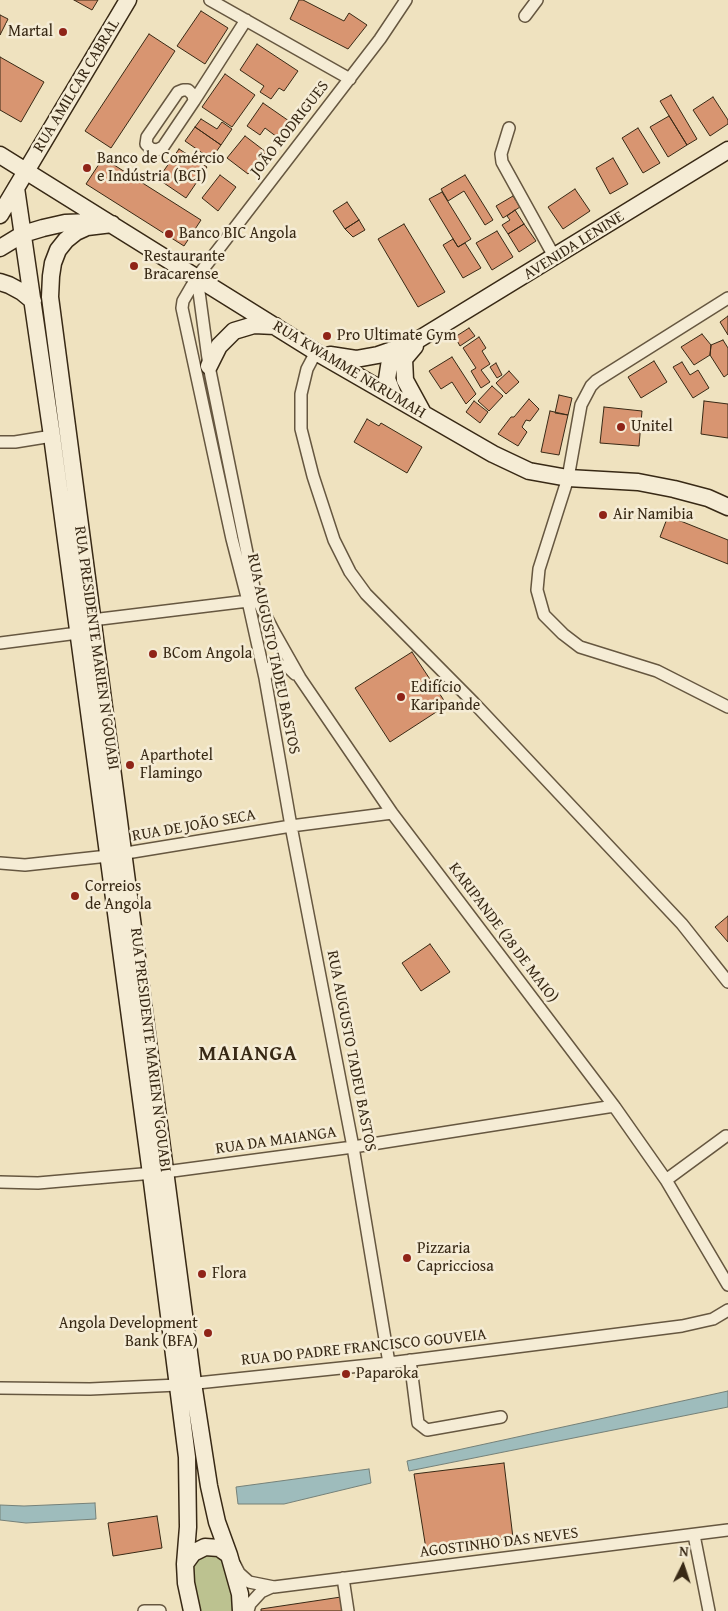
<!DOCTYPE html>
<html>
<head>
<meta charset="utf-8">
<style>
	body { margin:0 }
	#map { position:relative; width:728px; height:1611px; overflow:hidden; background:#efe2bf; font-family:"Gentium Book Plus",serif }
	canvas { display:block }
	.north { position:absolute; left:658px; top:1541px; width:50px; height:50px; -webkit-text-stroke:4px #f5ecd5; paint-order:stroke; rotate:4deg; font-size:14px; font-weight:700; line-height:20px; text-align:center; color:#382915 }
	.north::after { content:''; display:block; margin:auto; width:18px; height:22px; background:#382915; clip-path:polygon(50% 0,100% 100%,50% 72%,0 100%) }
</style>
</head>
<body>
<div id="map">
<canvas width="728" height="1611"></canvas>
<div class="north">N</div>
</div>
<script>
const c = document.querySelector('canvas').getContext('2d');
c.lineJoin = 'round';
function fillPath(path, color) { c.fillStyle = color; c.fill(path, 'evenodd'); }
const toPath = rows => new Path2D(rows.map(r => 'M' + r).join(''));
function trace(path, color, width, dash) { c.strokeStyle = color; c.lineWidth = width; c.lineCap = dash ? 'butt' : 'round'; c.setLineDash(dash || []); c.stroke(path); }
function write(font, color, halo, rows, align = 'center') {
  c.font = font + ' "Gentium Book Plus",serif'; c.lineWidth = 5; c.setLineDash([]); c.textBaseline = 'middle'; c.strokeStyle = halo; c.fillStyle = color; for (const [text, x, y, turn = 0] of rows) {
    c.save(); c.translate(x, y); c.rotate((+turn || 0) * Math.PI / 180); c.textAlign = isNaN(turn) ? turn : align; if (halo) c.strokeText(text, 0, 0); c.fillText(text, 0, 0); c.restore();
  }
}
fillPath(toPath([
	[198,1555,217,1555,225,1565,238,1611,195,1611,190,1588,194,1560]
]), '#bcc290');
const water = toPath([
	[728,1391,728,1407,409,1471,407,1461,728,1391],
	[369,1469,371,1483,284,1504,238,1504,236,1487,369,1469],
	[95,1503,96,1519,26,1523,0,1520,0,1505,24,1506,95,1503]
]);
fillPath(water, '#9ebcbc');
trace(water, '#758179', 1);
const building = toPath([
	[74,0,98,0,92,10,74,0],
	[299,0,303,0,344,21,349,13,367,25,348,49,290,19,299,0],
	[201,11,228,28,205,64,177,46,201,11],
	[0,15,8,19,0,35,0,15],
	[149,34,175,51,111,148,85,131,149,34],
	[257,44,298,71,284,91,279,88,271,99,260,92,264,86,240,70,257,44],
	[0,57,44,82,21,122,0,110,0,57],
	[225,74,255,95,232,127,202,107,225,74],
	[671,95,697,139,687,145,660,101,671,95],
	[713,97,728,120,728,124,710,136,693,110,713,97],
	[263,103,289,121,277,137,265,128,260,135,247,126,263,103],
	[669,116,687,145,668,157,650,127,669,116],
	[201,119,217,129,222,122,232,129,221,145,195,127,201,119],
	[195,127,221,145,211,159,185,141,195,127],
	[638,128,660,163,643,173,622,138,638,128],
	[245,136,266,152,248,174,227,158,245,136],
	[179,149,207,167,186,198,158,179,179,149],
	[103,158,201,220,184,246,86,184,103,158],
	[613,158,628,184,610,194,596,168,613,158],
	[220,175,236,187,218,211,202,198,220,175],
	[465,175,493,220,485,225,464,191,448,201,441,189,465,175],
	[575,189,590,211,563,229,548,207,575,189],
	[442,192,471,239,458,247,429,199,442,192],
	[513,196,520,207,503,218,496,206,513,196],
	[347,202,359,220,345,229,333,211,347,202],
	[515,210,524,224,508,234,502,225,510,220,507,216,515,210],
	[359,220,365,230,353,237,345,229,359,220],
	[404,224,445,292,418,307,378,239,404,224],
	[524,224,536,241,519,252,508,234,524,224],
	[497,231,513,257,492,270,476,243,497,231],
	[453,239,458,247,465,243,481,268,463,278,443,245,453,239],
	[728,316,728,335,720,322,728,316],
	[469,328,475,336,460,346,455,337,469,328],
	[702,334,711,345,710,355,694,365,681,347,702,334],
	[479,337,486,348,482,351,490,364,481,370,490,382,481,388,471,371,476,368,463,348,479,337],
	[723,340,728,348,728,374,724,377,710,355,711,345,723,340],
	[452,357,476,394,466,404,452,382,441,389,429,371,452,357],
	[654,361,667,382,641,398,628,377,654,361],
	[682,362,690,375,698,370,709,388,693,398,673,367,682,362],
	[496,363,502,375,497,378,490,367,496,363],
	[509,371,519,382,506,394,496,383,509,371],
	[492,386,503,396,489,411,478,401,492,386],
	[559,395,572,398,568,415,555,413,559,395],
	[529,399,539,409,530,421,526,420,522,427,527,432,518,446,498,434,511,417,514,417,529,399],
	[474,401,488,412,480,423,466,412,474,401],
	[704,401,728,404,728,438,701,434,704,401],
	[604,407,642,411,639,446,600,443,604,407],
	[550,411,568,415,559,455,541,452,550,411],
	[367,419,379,426,381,423,422,447,407,473,354,442,367,419],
	[668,516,728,540,728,564,660,537,668,516],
	[412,652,447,705,390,742,355,688,412,652],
	[728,916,728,942,715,927,728,916],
	[430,944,450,972,421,991,402,963,430,944],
	[504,1463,513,1538,426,1549,414,1474,504,1463],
	[157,1516,162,1548,113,1556,108,1523,157,1516],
	[341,1597,344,1611,261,1611,261,1609,341,1597]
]);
fillPath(building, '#d89571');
trace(building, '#382915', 1);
const street = toPath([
	[210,0,350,79],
	[525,16,537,0],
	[183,90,188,90,193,95,194,101,163,147,157,150,151,149,146,144,147,137,178,92,183,90],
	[194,101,246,20],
	[509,128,501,154,502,162,555,258],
	[197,277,209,366,256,597,274,632,300,678,392,813,614,1106,666,1180,728,1285],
	[728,298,596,381,591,386,581,405,568,478,539,569,537,590,544,615,563,634,580,647,657,671,728,707],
	[316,352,307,369,301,394,301,429,313,476,334,540,350,572,366,594,474,703,682,924,728,982],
	[0,442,15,442,52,436],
	[92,620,248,601],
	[0,643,78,633],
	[265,678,268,670,275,664,288,667,295,674],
	[0,863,25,865,108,856,291,826,392,813],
	[666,1180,726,1136],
	[0,1182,38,1183,165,1172,353,1147,614,1106],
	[410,1360,418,1423,427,1430,501,1417],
	[389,1363,353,1147,291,826,265,678,248,601,232,539,182,308,183,301,197,277,380,39,406,0],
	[0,1388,90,1389,178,1385,389,1363,682,1326,713,1319,728,1310],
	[694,1535,709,1611],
	[235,1565,239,1573,249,1582,274,1587,728,1530],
	[343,1578,348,1611],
	[144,1611,160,1611],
	[248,1611,250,1604,261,1592,272,1587]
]);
const secondary = toPath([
	[0,155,316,352,493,454,529,471,568,478,638,482,674,489,708,498,728,507],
	[16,188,52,436,151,1174,187,1457,188,1527,185,1564,186,1583,192,1611],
	[0,215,128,0],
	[112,224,87,227,76,232,66,240,58,250,53,263,51,276,50,297,193,1383,209,1486,217,1522,229,1555,240,1594,241,1611],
	[0,248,23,234,43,228,65,223,90,222],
	[0,282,9,285,22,292,33,301],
	[415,346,404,359,405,380,423,413],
	[330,355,356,359,378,355,401,347],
	[209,366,219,346,234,331,254,325,275,326],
	[394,397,387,379,390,360,403,349,728,150],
	[185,1564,193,1553,205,1547,219,1548,229,1555]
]);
trace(street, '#665740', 14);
trace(secondary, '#382915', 19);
trace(street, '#f5ecd5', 11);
trace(secondary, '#f5ecd5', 16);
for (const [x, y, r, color] of [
	[63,32,5,"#8f2418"],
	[87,168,5,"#8f2418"],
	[169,234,5,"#8f2418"],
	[134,266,5,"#8f2418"],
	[327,336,5,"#8f2418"],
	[621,427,5,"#8f2418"],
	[603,515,5,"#8f2418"],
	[153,654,5,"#8f2418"],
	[401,697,5,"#8f2418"],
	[130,765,5,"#8f2418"],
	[75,896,5,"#8f2418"],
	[407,1258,5,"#8f2418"],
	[202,1274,5,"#8f2418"],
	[208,1333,5,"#8f2418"],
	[346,1374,5,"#8f2418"]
]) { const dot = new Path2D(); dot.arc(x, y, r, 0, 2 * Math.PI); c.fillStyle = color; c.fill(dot); trace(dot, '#f5ecd5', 2); }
write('16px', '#382915', '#f5ecd5', [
	["Martal",53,32,"right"],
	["Banco de Comércio",97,159],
	["e Indústria (BCI)",97,177],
	["Banco BIC Angola",179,234],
	["Restaurante",144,257],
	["Bracarense",144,275],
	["Pro Ultimate Gym",337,336],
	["Unitel",631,427],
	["Air Namibia",613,515],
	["BCom Angola",163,654],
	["Edifício",411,688],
	["Karipande",411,706],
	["Aparthotel",140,756],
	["Flamingo",140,774],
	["Correios",85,887],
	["de Angola",85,905],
	["Pizzaria",417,1249],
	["Capricciosa",417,1267],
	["Flora",212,1274],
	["Angola Development",198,1324,"right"],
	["Bank (BFA)",198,1342,"right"],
	["Paparoka",356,1374]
], 'left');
write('16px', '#382915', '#f5ecd5', [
	["RUA AMILCAR CABRAL",77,86,-59],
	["JOÃO RODRIGUES",290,129,-52],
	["AVENIDA LENINE",574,246,-32],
	["RUA KWAMME NKRUMAH",349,370,31],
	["RUA PRESIDENTE MARIEN N'GOUABI",96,648,82],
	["RUA AUGUSTO TADEU BASTOS",273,654,78],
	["RUA DE JOÃO SECA",194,826,-10],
	["KARIPANDE (28 DE MAIO)",503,933,53],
	["RUA PRESIDENTE MARIEN N'GOUABI",150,1050,83],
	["RUA AUGUSTO TADEU BASTOS",351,1051,79],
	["RUA DA MAIANGA",276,1141,-8],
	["RUA DO PADRE FRANCISCO GOUVEIA",364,1348,-6],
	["AGOSTINHO DAS NEVES",499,1543,-7]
]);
c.letterSpacing = '1px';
write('bold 21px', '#382915', '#f5ecd5', [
	["MAIANGA",248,1055]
]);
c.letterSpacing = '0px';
</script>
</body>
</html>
